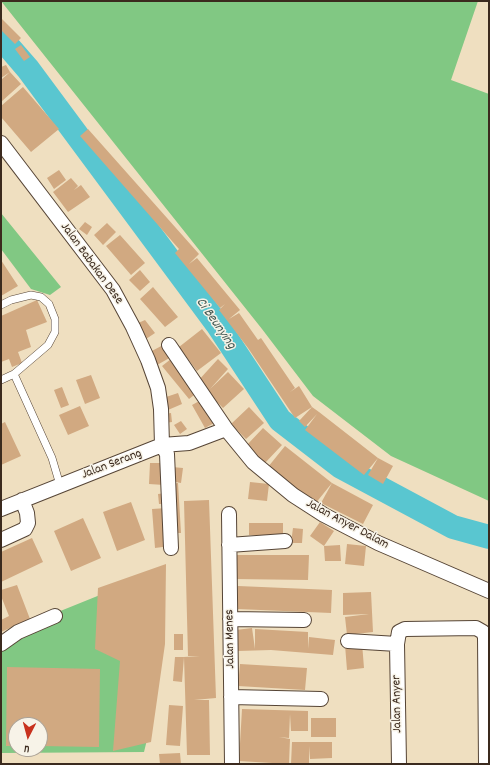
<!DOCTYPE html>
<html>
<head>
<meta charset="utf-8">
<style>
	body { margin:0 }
	#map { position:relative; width:490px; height:765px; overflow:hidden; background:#efdfc0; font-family:Dekko,sans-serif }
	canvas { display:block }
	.frame { position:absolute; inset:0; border:2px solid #3b2a1e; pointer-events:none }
	.north { position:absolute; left:8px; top:717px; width:40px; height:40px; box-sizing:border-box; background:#f7f3e8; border:1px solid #aca397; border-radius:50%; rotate:186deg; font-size:11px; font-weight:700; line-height:16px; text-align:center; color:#3b2a1e }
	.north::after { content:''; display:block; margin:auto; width:14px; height:18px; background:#c8321e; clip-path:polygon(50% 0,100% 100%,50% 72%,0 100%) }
</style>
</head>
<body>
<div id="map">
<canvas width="490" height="765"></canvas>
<div class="frame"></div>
<div class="north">U</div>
</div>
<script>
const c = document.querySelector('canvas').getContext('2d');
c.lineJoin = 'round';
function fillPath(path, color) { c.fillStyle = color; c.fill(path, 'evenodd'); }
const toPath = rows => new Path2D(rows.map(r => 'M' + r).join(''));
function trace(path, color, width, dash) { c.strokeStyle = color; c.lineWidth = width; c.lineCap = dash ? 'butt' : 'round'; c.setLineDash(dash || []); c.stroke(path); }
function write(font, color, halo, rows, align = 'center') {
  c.font = font + ' Dekko,sans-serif'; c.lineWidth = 3; c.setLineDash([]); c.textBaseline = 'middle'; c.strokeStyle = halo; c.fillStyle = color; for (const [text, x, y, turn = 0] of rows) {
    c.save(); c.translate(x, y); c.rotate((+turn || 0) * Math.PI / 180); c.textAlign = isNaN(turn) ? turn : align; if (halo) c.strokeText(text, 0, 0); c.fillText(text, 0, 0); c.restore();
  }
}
fillPath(toPath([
	[1,1,478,1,451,80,489,94,489,501,391,456,313,396,262,329],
	[1,213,61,287,50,295,31,289,1,249],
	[147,576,155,707,144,752,1,753,1,635],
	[16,725,40,725,40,749,16,749]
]), '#81c883');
trace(toPath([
	[1,38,28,69,217,324,280,420,341,467,453,527,489,537]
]), '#59c6d0', 24);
fillPath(toPath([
	[1,18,21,38,15,44,1,30],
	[21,45,30,57,24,61,15,49],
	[6,65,10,72,1,78,1,67],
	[10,72,21,84,1,102,1,80],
	[23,87,59,129,31,152,1,117,1,106],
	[88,129,199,254,189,264,197,258,240,310,229,319,239,313,258,340,261,338,295,388,290,392,299,386,312,407,319,412,378,458,364,475,305,430,317,414,305,427,299,421,312,407,295,418,248,348,219,310,225,304,220,308,175,253,179,249,80,136],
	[59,170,66,180,54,189,47,178],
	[71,178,78,186,74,190,81,185,90,197,68,212,53,192],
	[85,222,92,227,87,235,79,229],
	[107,223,116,232,103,245,94,235],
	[120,235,145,263,131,275,106,246],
	[1,260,18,286,1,296],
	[140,270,150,282,140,291,129,280],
	[153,287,178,317,165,327,140,299],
	[37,300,47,322,26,330,31,347,18,352,22,363,12,367,9,359,1,362,1,316],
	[145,320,155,333,146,339,136,324],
	[202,329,221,353,197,371,179,347],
	[165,344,173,356,157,365,150,352],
	[171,359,198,392,189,399,162,366],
	[218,359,228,369,210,389,228,372,244,389,223,408,197,382],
	[91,375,100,398,85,404,76,380],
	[62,387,69,405,61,408,54,390],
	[178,393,182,404,168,410,163,398],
	[203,399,216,422,205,428,192,405],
	[80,406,89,426,68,435,59,415],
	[249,407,264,423,246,439,231,424],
	[171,413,172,422,165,423,164,414],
	[181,421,187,429,180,434,174,425],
	[5,422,21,456,1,465,1,424],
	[263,428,282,445,265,463,246,446],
	[285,446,332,483,373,505,363,524,321,503,332,483,315,504,268,467],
	[378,458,393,466,383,484,368,475],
	[150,463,165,463,164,485,149,484],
	[172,467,183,468,181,483,170,481],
	[250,482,269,484,267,501,248,499],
	[178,483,181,533,173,533,170,484],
	[166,493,167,504,159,504,158,494],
	[209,500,216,698,194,700,209,700,210,755,187,755,184,657,200,656,188,656,184,501],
	[131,502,145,540,117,551,103,512],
	[167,508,170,546,155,548,152,509],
	[83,518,101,558,71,571,54,531],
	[320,522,334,531,324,546,310,536],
	[249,523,283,523,283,535,249,535],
	[293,528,303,529,302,543,291,543],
	[32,538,43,562,1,582,1,552],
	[347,544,366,546,364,566,345,564],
	[340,545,341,561,325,561,324,546],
	[234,555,309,555,308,580,234,579],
	[166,564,165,644,151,742,113,751,120,661,95,649,98,588],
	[17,585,30,619,1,632,1,620,9,616,1,596,1,590],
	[238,586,332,590,331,613,237,609],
	[371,592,373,632,347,635,345,617,369,614,343,615,343,593],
	[252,628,255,649,255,629,308,632,308,649,309,637,335,640,333,655,271,650,238,651,236,630],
	[174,634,183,634,183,650,174,650],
	[362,643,364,668,347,670,345,645],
	[175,657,184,657,182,682,173,681],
	[240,664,307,668,305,690,238,686],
	[7,667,100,669,99,747,40,746,40,725,16,725,16,746,6,746],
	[169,705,183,706,180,746,166,745],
	[242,709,308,711,308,731,291,731,290,714,289,738,279,737,290,739,289,764,239,761],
	[311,718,336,718,336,737,311,737],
	[292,742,332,742,332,758,310,759,309,746,309,764,291,764],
	[180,753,181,764,160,764,159,754]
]), '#d1a981');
const lane = toPath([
	[1,305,11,300,31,295,41,297,49,304,55,319,55,332,48,345,14,374,1,380],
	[14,374,52,458,60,485]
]);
const street = toPath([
	[1,143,113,290,133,327,148,360,158,388,161,409,162,445,167,454,171,548],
	[169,345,226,429,253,462,293,495,324,515,378,543,489,591],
	[1,509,162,445,189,443,226,429],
	[229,514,232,764],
	[1,540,25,529,28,523,27,513,22,500],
	[229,545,285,541],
	[230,619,304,620],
	[348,641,397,644],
	[1,644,18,632,55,616],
	[231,697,321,699],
	[399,764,397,644,399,632,405,629,476,628,483,632,485,637,486,764]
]);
trace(lane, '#564536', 8);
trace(street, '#564536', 16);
trace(lane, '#fff', 7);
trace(street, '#fff', 14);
write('13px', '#3b2a1e', '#f7f3e8', [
	["Jalan Babakan Dese",91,264,54],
	["Jalan Serang",112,465,-21],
	["Jalan Anyer Dalam",347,525,28],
	["Jalan Menes",231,639,-91],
	["Jalan Anyer",398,704,-91]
]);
write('italic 14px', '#445953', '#f7f3e8', [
	["Ci Beunying",215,324,55]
]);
</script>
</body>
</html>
